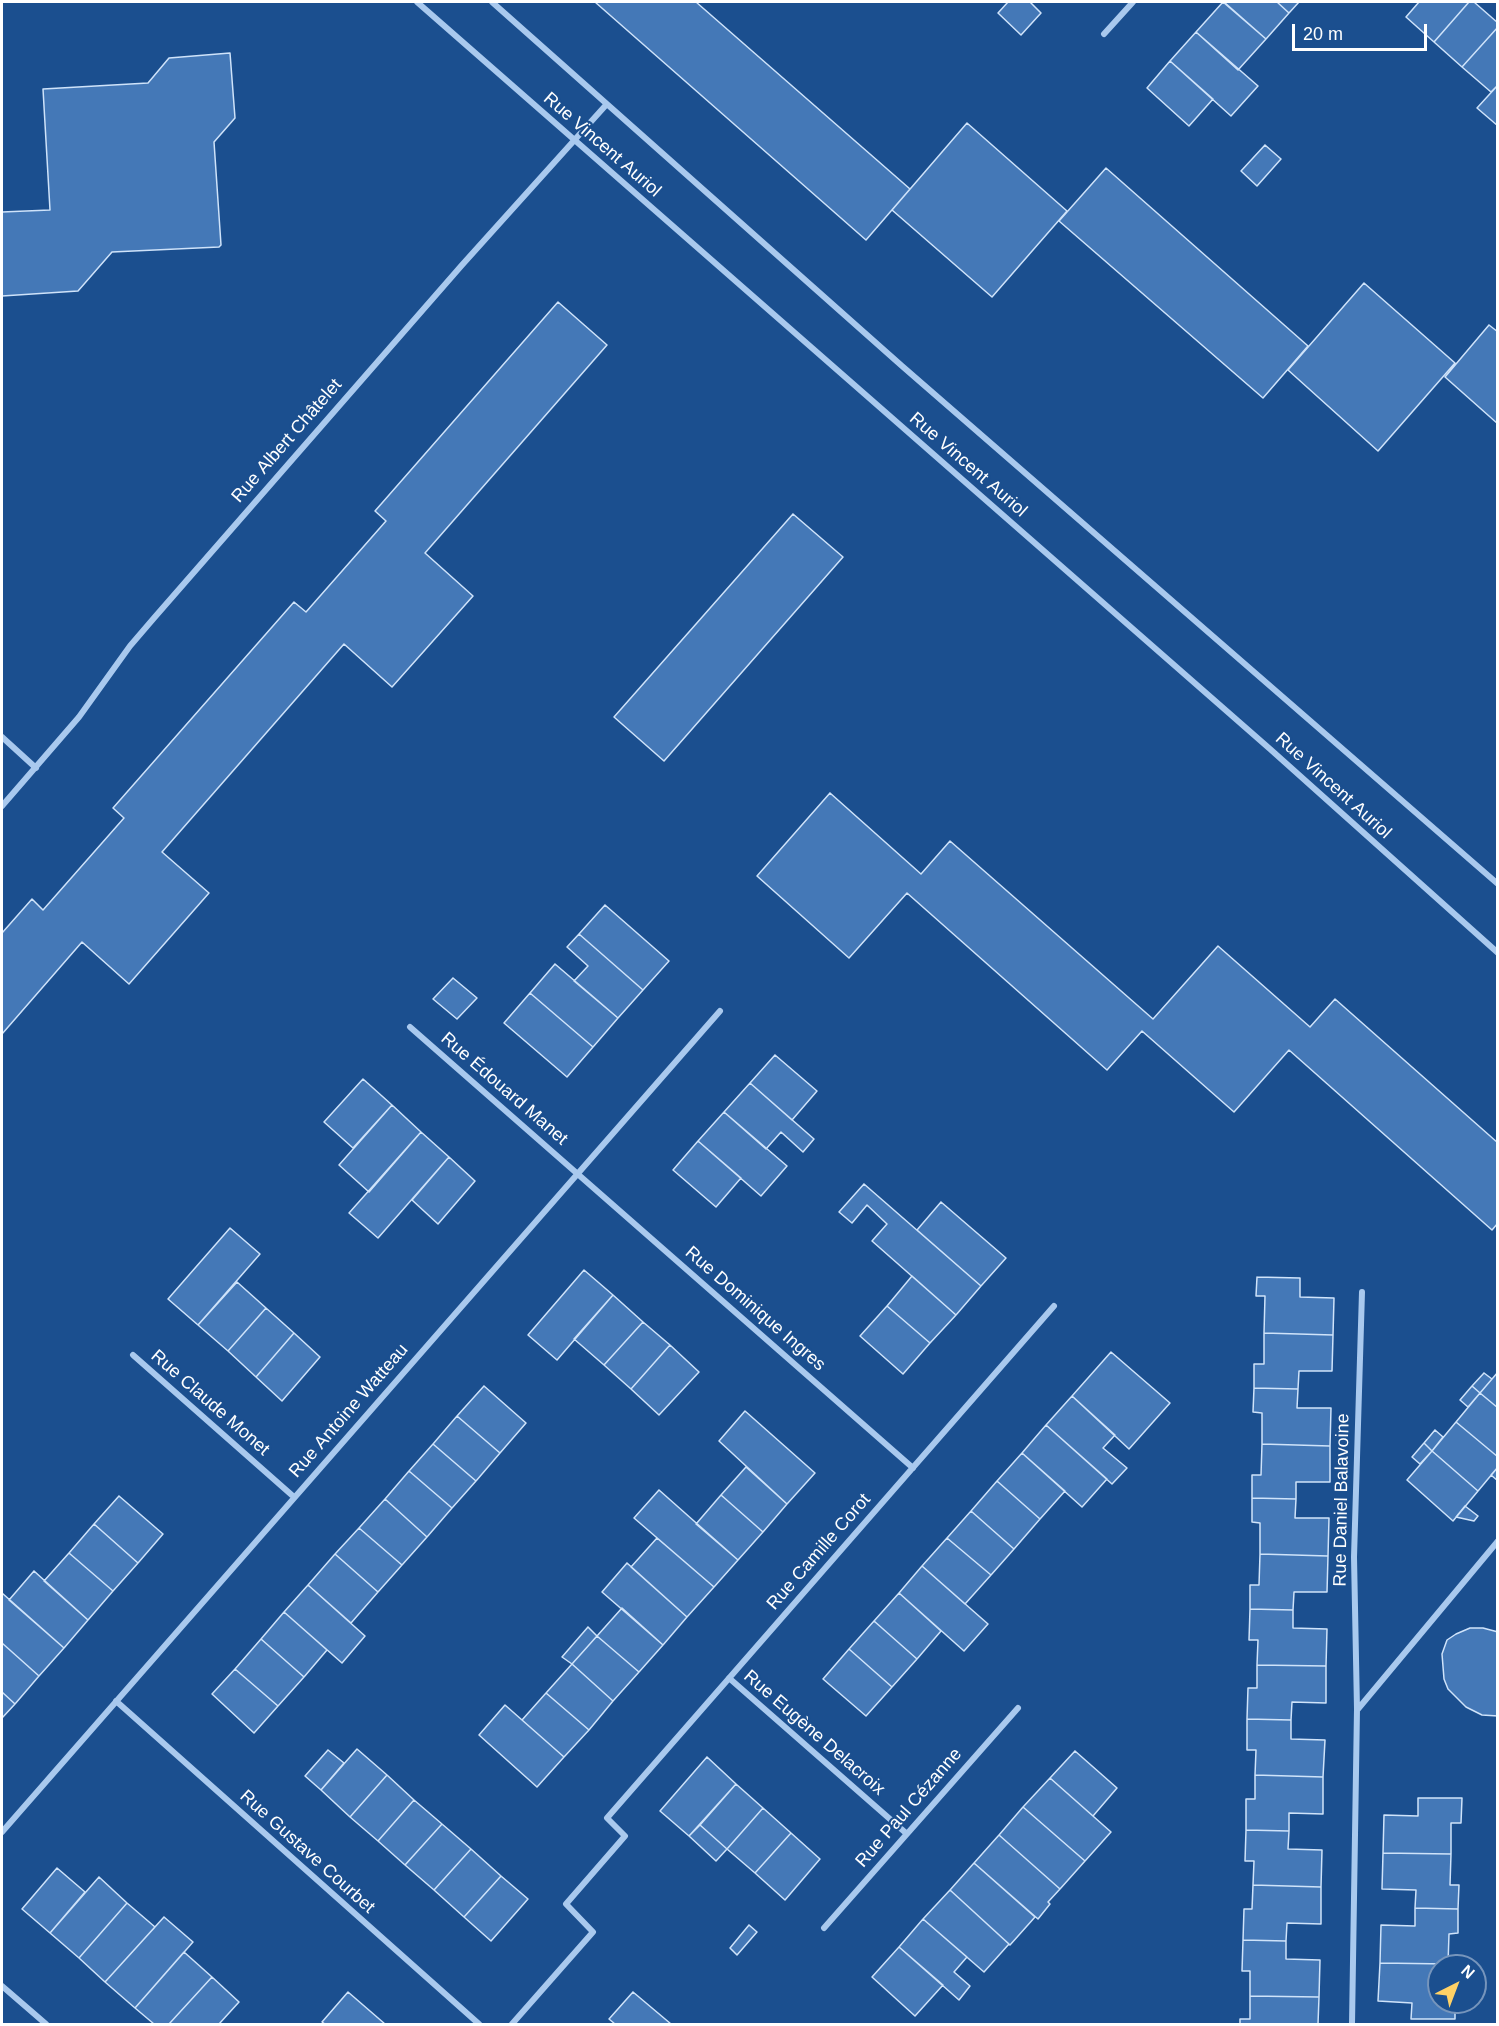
<!DOCTYPE html>
<html>
<head>
<meta charset="utf-8">
<style>
	body { margin:0 }
	#map { position:relative; width:1499px; height:2026px; overflow:hidden; background:#1b4f8f; font-family:Arial,sans-serif }
	canvas { display:block }
	.frame { position:absolute; inset:0; border:3px solid #fff; pointer-events:none }
	.north { position:absolute; left:1427px; top:1954px; width:60px; height:60px; box-sizing:border-box; background:#1b4f8f; border:2px solid #7695bc; border-radius:50%; rotate:42deg; font-size:16px; font-weight:700; line-height:24px; text-align:center; color:#fff }
	.north::after { content:''; display:block; margin:auto; width:21px; height:27px; background:#ffd166; clip-path:polygon(50% 0,100% 100%,50% 72%,0 100%) }
	.scale { position:absolute; left:1292px; top:24px; width:135px; height:27px; box-sizing:border-box; border:3px solid #fff; border-top:0; padding-left:8px; font-size:18px; line-height:21px; white-space:nowrap; color:#fff; -webkit-text-stroke:4px #1b4f8f; paint-order:stroke }
</style>
</head>
<body>
<div id="map">
<canvas width="1499" height="2026"></canvas>
<div class="frame"></div>
<div class="north">N</div>
<div class="scale">20 m</div>
</div>
<script>
const c = document.querySelector('canvas').getContext('2d');
c.lineJoin = 'round';
function fillPath(path, color) { c.fillStyle = color; c.fill(path, 'evenodd'); }
const toPath = rows => new Path2D(rows.map(r => 'M' + r).join(''));
function trace(path, color, width, dash) { c.strokeStyle = color; c.lineWidth = width; c.lineCap = dash ? 'butt' : 'round'; c.setLineDash(dash || []); c.stroke(path); }
function write(font, color, halo, rows, align = 'center') {
  c.font = font + ' Arial,sans-serif'; c.lineWidth = 4.5; c.setLineDash([]); c.textBaseline = 'middle'; c.strokeStyle = halo; c.fillStyle = color; for (const [text, x, y, turn = 0] of rows) {
    c.save(); c.translate(x, y); c.rotate((+turn || 0) * Math.PI / 180); c.textAlign = isNaN(turn) ? turn : align; if (halo) c.strokeText(text, 0, 0); c.fillText(text, 0, 0); c.restore();
  }
}
const building = toPath([
	[595,2,696,2,910,189,866,240,595,2],
	[1008,2,1030,2,1041,13,1021,35,998,13,1008,2],
	[1223,2,1266,39,1238,70,1196,32,1223,2],
	[1224,2,1277,2,1289,13,1266,39,1224,2],
	[1277,2,1299,2,1289,13,1277,2],
	[1419,2,1469,2,1434,42,1406,17,1419,2],
	[1469,2,1474,2,1498,23,1498,27,1462,67,1434,42,1469,2],
	[1498,27,1498,85,1491,92,1462,67,1498,27],
	[1196,32,1258,86,1231,116,1170,61,1196,32],
	[230,53,235,118,214,142,221,245,219,247,112,252,78,291,2,296,2,212,50,210,43,89,148,83,169,58,230,53],
	[1170,61,1213,99,1189,126,1147,88,1170,61],
	[1498,85,1498,126,1477,108,1498,85],
	[967,123,1067,211,992,297,892,210,967,123],
	[1265,145,1281,159,1257,186,1241,171,1265,145],
	[1106,168,1308,346,1263,398,1059,221,1106,168],
	[1364,283,1455,363,1378,451,1288,370,1364,283],
	[558,302,607,345,425,553,473,596,392,687,344,644,162,852,209,893,129,984,82,942,2,1034,2,933,32,899,43,910,124,818,113,808,294,602,306,612,386,521,375,511,558,302],
	[1489,325,1498,332,1498,424,1445,377,1489,325],
	[793,514,843,557,664,761,614,717,793,514],
	[830,793,921,874,950,841,1153,1019,1218,946,1310,1027,1335,999,1498,1143,1498,1223,1492,1230,1289,1050,1234,1112,1142,1031,1107,1070,907,893,849,958,757,876,830,793],
	[605,905,669,961,643,990,579,934,605,905],
	[579,934,643,990,618,1018,574,981,588,966,567,947,579,934],
	[555,964,618,1018,593,1047,530,993,555,964],
	[453,978,477,998,457,1019,433,999,453,978],
	[530,993,593,1047,567,1077,504,1023,530,993],
	[775,1055,817,1091,792,1120,750,1083,775,1055],
	[363,1079,392,1105,353,1148,324,1122,363,1079],
	[750,1083,814,1139,803,1152,781,1132,766,1149,724,1112,750,1083],
	[392,1105,421,1132,369,1192,339,1165,392,1105],
	[724,1112,787,1166,761,1196,698,1141,724,1112],
	[421,1132,449,1157,378,1238,349,1213,421,1132],
	[698,1141,741,1178,716,1207,673,1170,698,1141],
	[449,1157,475,1181,438,1224,412,1200,449,1157],
	[864,1184,981,1286,956,1315,872,1241,887,1224,867,1205,852,1223,839,1212,864,1184],
	[941,1202,1006,1258,981,1286,917,1230,941,1202],
	[230,1228,260,1254,198,1325,168,1299,230,1228],
	[584,1270,613,1295,557,1360,528,1335,584,1270],
	[912,1276,956,1315,930,1343,887,1306,912,1276],
	[1257,1277,1300,1278,1300,1297,1334,1298,1333,1335,1264,1333,1265,1296,1256,1296,1257,1277],
	[237,1282,266,1308,228,1351,198,1325,237,1282],
	[613,1295,643,1322,604,1365,574,1339,613,1295],
	[887,1306,930,1343,903,1374,860,1336,887,1306],
	[266,1308,294,1333,256,1377,228,1351,266,1308],
	[643,1322,670,1345,631,1389,604,1365,643,1322],
	[294,1333,320,1357,282,1401,256,1377,294,1333],
	[1264,1333,1333,1335,1332,1371,1299,1371,1298,1389,1254,1388,1254,1364,1264,1364,1264,1333],
	[670,1345,699,1372,659,1415,631,1389,670,1345],
	[1111,1352,1170,1403,1129,1449,1072,1396,1111,1352],
	[1498,1372,1498,1408,1480,1393,1498,1372],
	[1484,1373,1492,1379,1480,1393,1472,1386,1484,1373],
	[484,1386,526,1423,500,1453,457,1416,484,1386],
	[1472,1386,1480,1393,1468,1407,1460,1400,1472,1386],
	[1254,1388,1298,1389,1297,1408,1331,1408,1330,1446,1262,1444,1262,1413,1253,1412,1254,1388],
	[1480,1393,1498,1408,1498,1457,1456,1422,1480,1393],
	[1072,1396,1115,1435,1103,1448,1127,1468,1112,1484,1046,1425,1072,1396],
	[745,1411,815,1473,787,1504,719,1441,745,1411],
	[457,1416,500,1453,476,1481,433,1444,457,1416],
	[1456,1422,1498,1457,1498,1467,1478,1491,1432,1451,1456,1422],
	[1046,1425,1107,1479,1082,1507,1022,1453,1046,1425],
	[1435,1430,1443,1437,1432,1451,1424,1443,1435,1430],
	[1424,1443,1432,1451,1420,1464,1412,1457,1424,1443],
	[433,1444,476,1481,452,1508,409,1471,433,1444],
	[1262,1444,1330,1446,1330,1482,1296,1482,1296,1499,1252,1498,1252,1475,1261,1475,1262,1444],
	[1432,1451,1478,1491,1453,1521,1407,1480,1432,1451],
	[1022,1453,1065,1491,1040,1519,997,1481,1022,1453],
	[746,1467,787,1504,763,1532,721,1495,746,1467],
	[1498,1467,1498,1481,1491,1475,1498,1467],
	[409,1471,452,1508,427,1537,385,1499,409,1471],
	[997,1481,1040,1519,1014,1549,971,1511,997,1481],
	[659,1490,738,1560,714,1587,634,1518,659,1490],
	[721,1495,763,1532,738,1560,696,1524,721,1495],
	[119,1496,163,1534,138,1563,94,1524,119,1496],
	[1252,1498,1296,1499,1295,1518,1329,1518,1328,1556,1260,1554,1260,1523,1252,1522,1252,1498],
	[385,1499,427,1537,402,1565,359,1528,385,1499],
	[1465,1506,1478,1516,1474,1521,1456,1517,1465,1506],
	[971,1511,1014,1549,991,1575,947,1538,971,1511],
	[94,1524,138,1563,113,1591,69,1553,94,1524],
	[359,1528,402,1565,378,1592,335,1554,359,1528],
	[657,1538,714,1587,687,1617,631,1567,657,1538],
	[947,1538,991,1575,965,1604,922,1566,947,1538],
	[69,1553,113,1591,88,1620,44,1581,69,1553],
	[335,1554,378,1592,351,1623,308,1585,335,1554],
	[1260,1554,1328,1556,1327,1592,1294,1592,1293,1610,1250,1609,1250,1585,1259,1585,1260,1554],
	[627,1563,687,1617,663,1645,602,1592,627,1563],
	[922,1566,988,1624,964,1651,899,1593,922,1566],
	[34,1571,88,1620,64,1648,9,1600,34,1571],
	[308,1585,365,1636,342,1663,284,1612,308,1585],
	[2,1593,64,1648,39,1676,2,1643,2,1593],
	[899,1593,941,1631,917,1659,874,1621,899,1593],
	[622,1608,663,1645,639,1672,597,1636,622,1608],
	[1250,1609,1293,1610,1293,1628,1327,1629,1326,1666,1257,1665,1258,1640,1249,1640,1250,1609],
	[284,1612,327,1650,304,1677,261,1639,284,1612],
	[874,1621,917,1659,892,1687,849,1649,874,1621],
	[588,1627,597,1636,572,1664,562,1657,588,1627],
	[1470,1628,1483,1628,1498,1632,1498,1716,1482,1715,1466,1707,1448,1689,1444,1679,1442,1654,1447,1640,1456,1634,1470,1628],
	[597,1636,639,1672,613,1701,572,1664,597,1636],
	[261,1639,304,1677,278,1706,235,1669,261,1639],
	[2,1643,39,1676,15,1704,2,1692,2,1643],
	[849,1649,892,1687,866,1716,823,1679,849,1649],
	[572,1664,613,1701,589,1730,546,1693,572,1664],
	[1257,1665,1326,1666,1326,1703,1292,1702,1291,1720,1247,1719,1248,1688,1257,1688,1257,1665],
	[235,1669,278,1706,254,1733,212,1694,235,1669],
	[2,1692,15,1704,2,1718,2,1692],
	[546,1693,589,1730,564,1757,522,1720,546,1693],
	[505,1705,564,1757,537,1787,479,1735,505,1705],
	[1247,1719,1291,1720,1291,1739,1325,1740,1323,1777,1255,1775,1256,1750,1247,1750,1247,1719],
	[357,1749,387,1775,350,1817,321,1790,357,1749],
	[328,1750,344,1763,321,1790,305,1776,328,1750],
	[1075,1751,1117,1788,1093,1816,1050,1778,1075,1751],
	[707,1757,736,1784,689,1836,660,1811,707,1757],
	[387,1775,414,1800,378,1841,350,1817,387,1775],
	[1255,1775,1323,1777,1323,1814,1289,1813,1289,1831,1246,1830,1246,1799,1255,1799,1255,1775],
	[1050,1778,1111,1832,1085,1861,1023,1807,1050,1778],
	[736,1784,763,1808,727,1849,700,1825,736,1784],
	[1418,1798,1462,1798,1461,1823,1451,1823,1451,1854,1383,1853,1384,1815,1418,1816,1418,1798],
	[414,1800,442,1824,405,1865,378,1841,414,1800],
	[1023,1807,1085,1861,1060,1889,999,1835,1023,1807],
	[763,1808,791,1833,755,1873,727,1849,763,1808],
	[442,1824,471,1849,434,1890,405,1865,442,1824],
	[700,1825,727,1849,716,1861,689,1836,700,1825],
	[1246,1830,1289,1831,1288,1849,1322,1850,1321,1887,1253,1885,1254,1861,1245,1861,1246,1830],
	[791,1833,820,1859,785,1900,755,1873,791,1833],
	[999,1835,1060,1889,1048,1902,1050,1904,1038,1919,974,1863,999,1835],
	[471,1849,501,1876,464,1917,434,1890,471,1849],
	[1383,1853,1451,1854,1450,1885,1459,1885,1458,1909,1415,1908,1416,1890,1382,1889,1383,1853],
	[974,1863,1035,1917,1010,1945,950,1890,974,1863],
	[57,1868,85,1892,50,1933,22,1909,57,1868],
	[501,1876,528,1899,491,1941,464,1917,501,1876],
	[99,1877,127,1903,79,1958,50,1933,99,1877],
	[1253,1885,1321,1887,1321,1924,1287,1923,1286,1941,1243,1940,1244,1909,1252,1909,1253,1885],
	[950,1890,1009,1944,984,1972,923,1919,950,1890],
	[127,1903,155,1927,105,1982,79,1958,127,1903],
	[1415,1908,1458,1909,1458,1933,1449,1934,1448,1964,1380,1963,1381,1925,1415,1926,1415,1908],
	[164,1917,193,1942,135,2008,105,1982,164,1917],
	[923,1919,967,1957,954,1972,970,1986,959,2000,899,1947,923,1919],
	[749,1925,757,1932,737,1955,730,1948,749,1925],
	[1243,1940,1286,1941,1286,1959,1320,1960,1319,1997,1250,1996,1250,1971,1242,1971,1243,1940],
	[899,1947,943,1985,915,2016,872,1977,899,1947],
	[184,1952,212,1977,169,2024,154,2024,135,2008,184,1952],
	[1380,1963,1448,1964,1448,1966,1439,1966,1439,2002,1455,2002,1455,2019,1411,2019,1412,2003,1378,2001,1380,1963],
	[212,1977,239,2002,219,2024,169,2024,212,1977],
	[348,1992,385,2024,325,2024,322,2022,348,1992],
	[633,1992,671,2024,615,2024,609,2019,633,1992],
	[1250,1996,1319,1997,1318,2024,1240,2024,1240,2019,1250,2019,1250,1996]
]);
fillPath(building, '#4478b7');
trace(building, '#cfe3fa', 1.5);
trace(toPath([
	[417,2,1270,749,1498,953],
	[492,2,902,366,1498,884],
	[1104,34,1133,2],
	[2,737,36,768],
	[2,806,79,717,130,646,154,618,462,265,606,105],
	[410,1027,913,1468],
	[133,1355,294,1497],
	[729,1678,907,1834],
	[116,1701,479,2024],
	[1358,1709,1498,1541],
	[2,1832,720,1011],
	[824,1928,1018,1708],
	[2,1986,46,2024],
	[512,2024,593,1932,566,1904,625,1836,607,1818,1054,1306],
	[1352,2024,1357,1709,1354,1557,1362,1292]
]), '#a9c9ee', 6);
write('18px', '#fff', '#1b4f8f', [
	["Rue Vincent Auriol",602,145,41],
	["Rue Albert Châtelet",287,441,-49],
	["Rue Vincent Auriol",968,465,41],
	["Rue Vincent Auriol",1333,786,42],
	["Rue Édouard Manet",504,1089,41],
	["Rue Dominique Ingres",755,1309,41],
	["Rue Claude Monet",210,1403,41],
	["Rue Antoine Watteau",349,1411,-49],
	["Rue Daniel Balavoine",1342,1500,-89],
	["Rue Camille Corot",819,1552,-49],
	["Rue Eugène Delacroix",814,1733,41],
	["Rue Paul Cézanne",909,1808,-49],
	["Rue Gustave Courbet",307,1852,42]
]);
</script>
</body>
</html>
